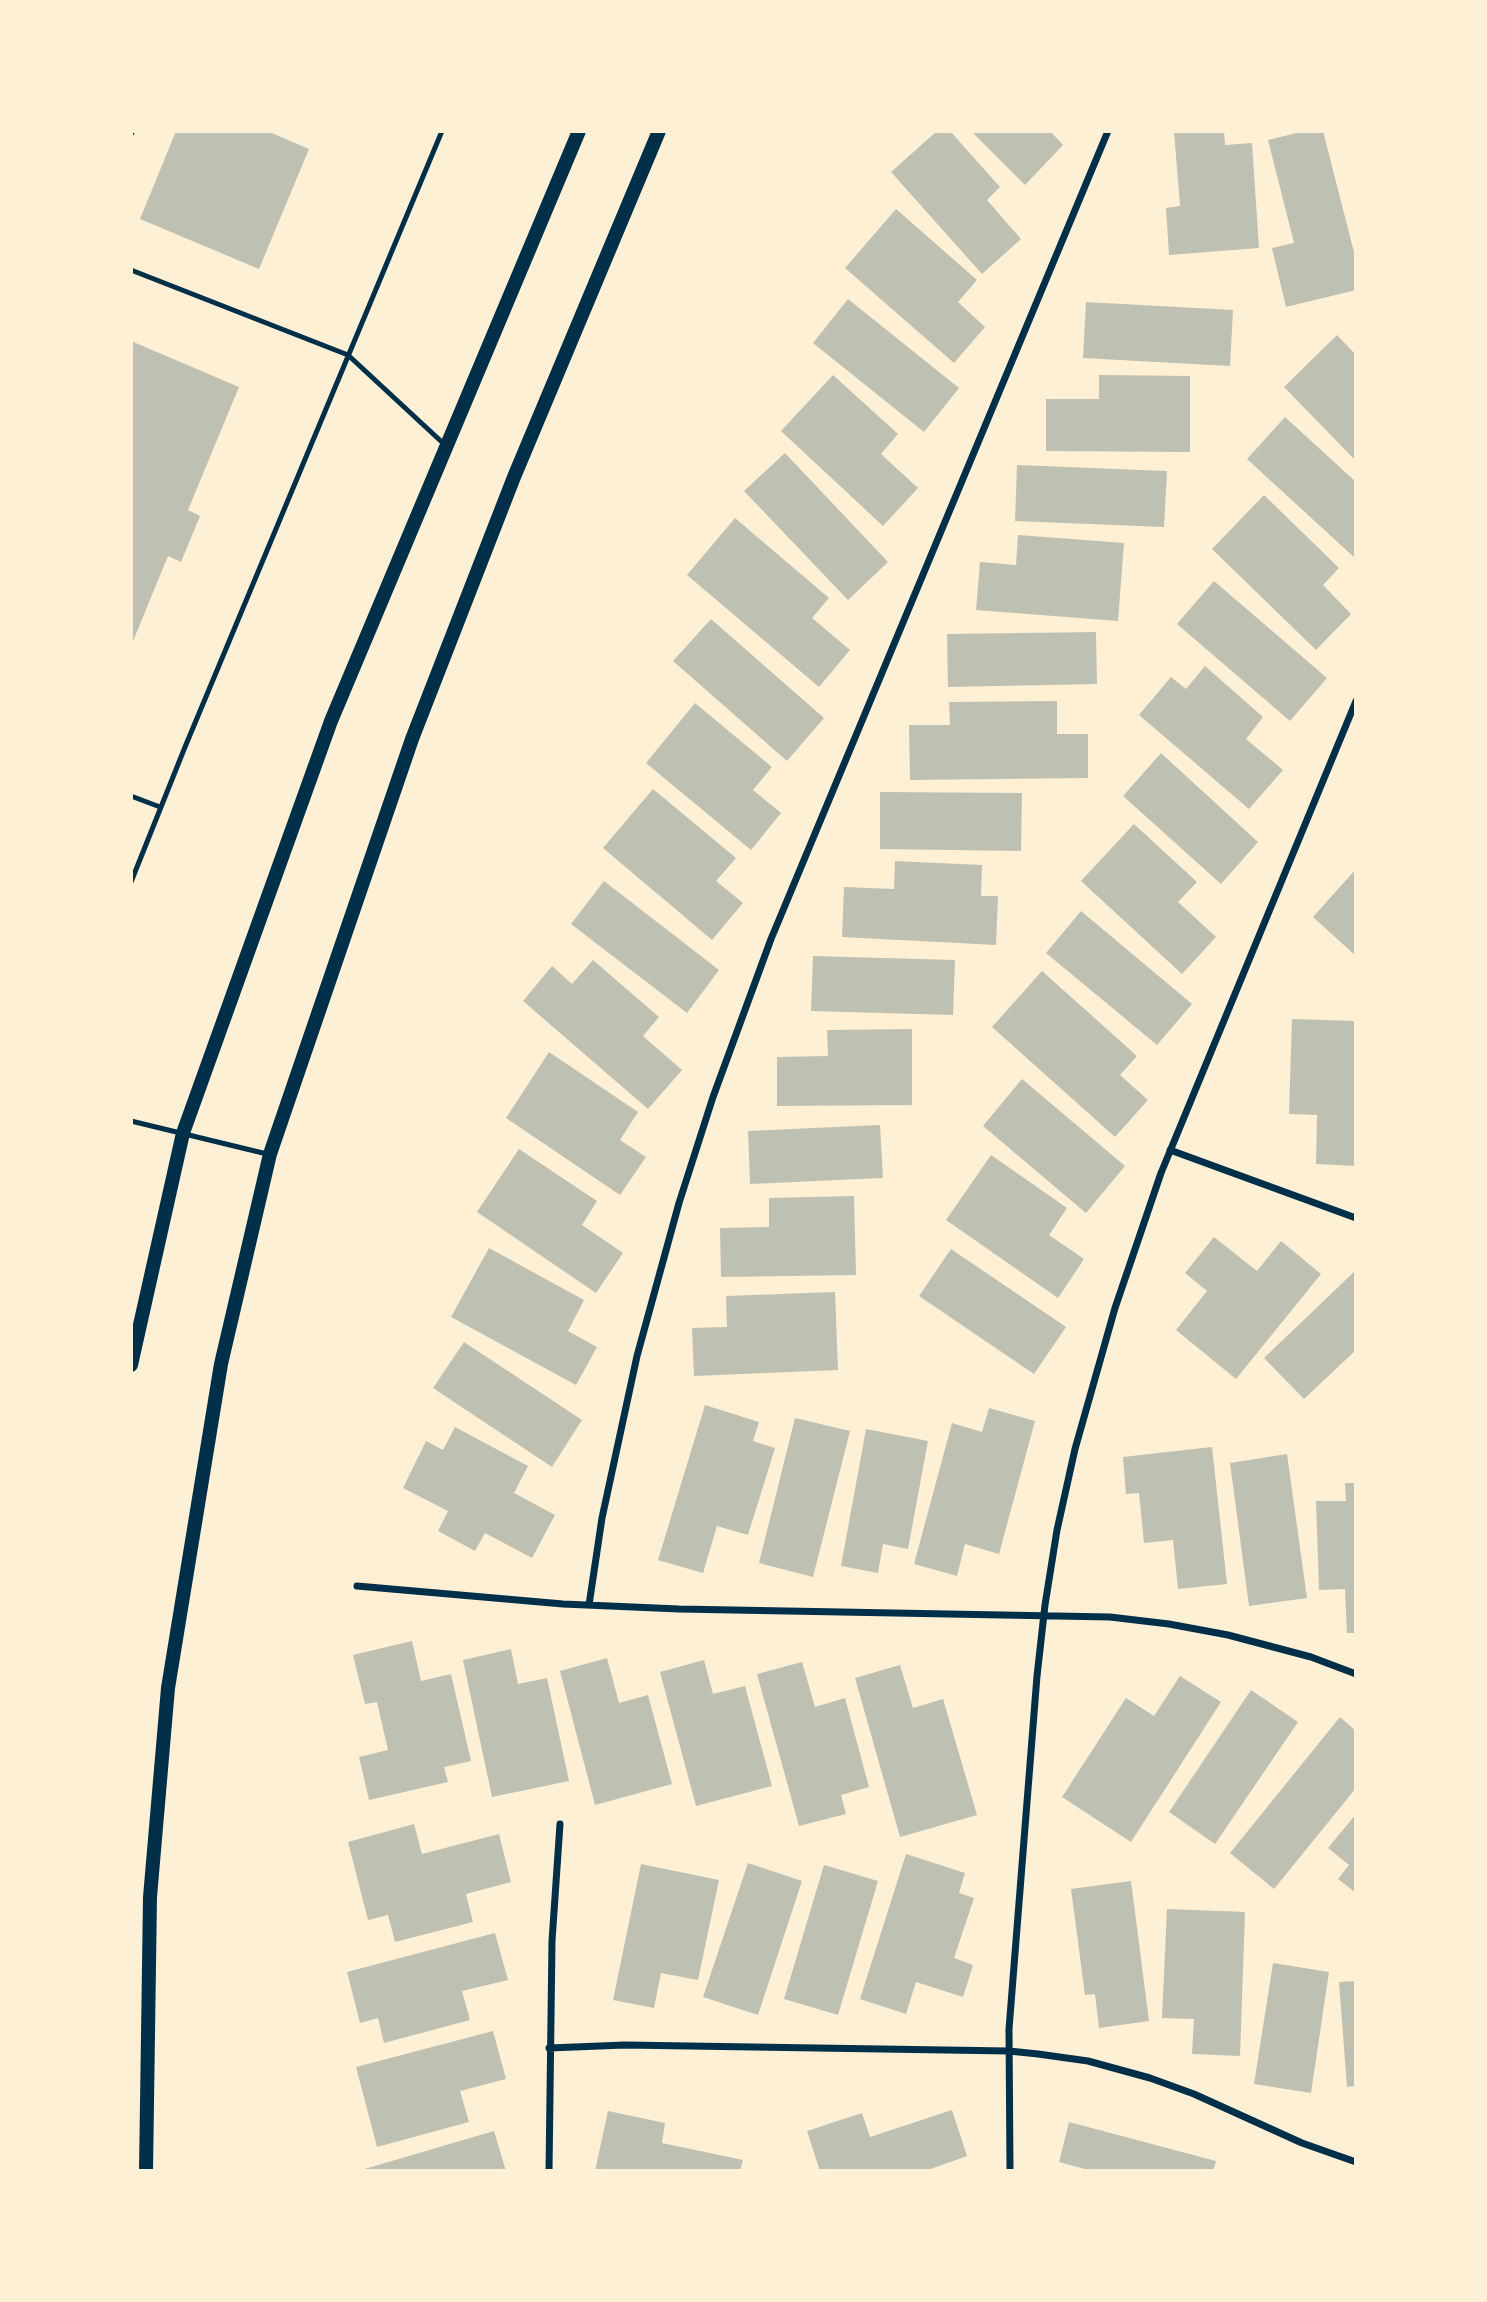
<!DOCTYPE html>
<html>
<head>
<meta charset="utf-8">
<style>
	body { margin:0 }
	#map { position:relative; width:1487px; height:2302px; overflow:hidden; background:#fdf0d5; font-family:Manrope,sans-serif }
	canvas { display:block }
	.frame { position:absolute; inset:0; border:133px solid #fdf0d5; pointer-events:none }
</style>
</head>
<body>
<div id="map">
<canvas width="1487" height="2302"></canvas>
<div class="frame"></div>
</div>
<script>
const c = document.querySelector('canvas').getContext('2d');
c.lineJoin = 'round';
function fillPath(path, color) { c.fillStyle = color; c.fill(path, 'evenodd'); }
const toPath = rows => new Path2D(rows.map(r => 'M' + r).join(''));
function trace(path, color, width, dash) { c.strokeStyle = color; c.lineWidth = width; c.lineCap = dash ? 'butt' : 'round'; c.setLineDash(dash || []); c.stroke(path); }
fillPath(toPath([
	[176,131,267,131,309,149,259,269,140,219],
	[937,131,950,131,1000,187,987,200,1021,239,982,274,891,172],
	[971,131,1050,131,1063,145,1025,185],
	[1174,131,1224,131,1225,145,1252,143,1259,248,1169,255,1166,208,1180,206],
	[1305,131,1323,131,1356,260,1356,290,1286,307,1272,248,1294,243,1268,140],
	[896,209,977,280,958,302,985,327,954,363,845,268],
	[848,299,959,388,924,432,813,343],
	[1086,302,1233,310,1230,366,1083,358],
	[1337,335,1356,355,1356,461,1284,387],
	[131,341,239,387,188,510,200,516,181,562,168,556,131,646],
	[833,375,898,434,881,454,918,488,883,526,781,431],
	[1099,375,1190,376,1190,452,1046,451,1046,399,1099,399],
	[1285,417,1356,482,1356,559,1247,459],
	[785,453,888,562,848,600,744,491],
	[1017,465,1167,471,1164,527,1015,521],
	[1264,495,1339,568,1323,585,1351,614,1316,650,1212,549],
	[735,518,829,598,812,618,850,650,819,687,687,575],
	[1018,535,1124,543,1118,621,976,610,980,562,1016,565],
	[1214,581,1327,678,1290,721,1177,624],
	[711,619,824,718,787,761,673,661],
	[1096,632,1097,684,948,687,947,634],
	[1205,666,1263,717,1246,739,1283,770,1249,809,1139,715,1171,677,1186,689],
	[1057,701,1057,734,1088,734,1088,778,910,780,909,725,950,725,949,702],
	[695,703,772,767,753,790,781,813,751,850,646,763],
	[1161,753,1258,842,1221,884,1123,796],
	[653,789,736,858,716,881,743,903,712,940,603,848],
	[880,792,1022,793,1021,851,880,849],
	[1134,824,1197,882,1178,902,1216,937,1182,974,1081,881],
	[895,861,982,865,981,896,998,896,996,945,842,937,844,887,894,889],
	[1356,869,1356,956,1313,917],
	[604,881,719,970,687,1013,571,924],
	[1081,911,1192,1004,1157,1045,1046,953],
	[813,956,955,960,953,1015,811,1011],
	[593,960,659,1017,643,1036,682,1070,648,1109,523,1001,552,966,572,984],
	[1042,971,1137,1056,1120,1075,1148,1100,1115,1137,992,1027],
	[1292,1019,1356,1021,1356,1166,1316,1164,1317,1115,1289,1114],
	[912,1029,912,1105,777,1106,777,1057,828,1056,827,1030],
	[549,1052,638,1112,620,1140,646,1157,620,1195,506,1118],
	[1022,1079,1125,1166,1086,1213,983,1126],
	[880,1125,883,1178,750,1184,748,1131],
	[519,1149,597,1201,582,1225,623,1253,596,1293,477,1212],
	[991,1155,1067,1208,1049,1235,1084,1259,1058,1298,946,1220],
	[854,1196,856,1275,721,1277,720,1228,769,1227,769,1198],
	[1214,1237,1257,1271,1281,1241,1321,1274,1236,1379,1176,1330,1207,1291,1185,1273],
	[489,1248,584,1300,568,1331,597,1347,576,1385,451,1317],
	[951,1249,1066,1327,1034,1374,919,1296],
	[1356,1270,1356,1350,1304,1399,1264,1358],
	[835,1292,838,1370,694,1376,692,1328,727,1327,726,1296],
	[464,1342,582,1420,552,1467,433,1388],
	[705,1405,759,1422,753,1441,775,1448,748,1535,717,1526,703,1573,658,1560],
	[989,1408,1035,1421,999,1554,965,1544,957,1576,914,1564,952,1423,982,1432],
	[795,1418,850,1431,813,1577,759,1563],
	[455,1427,528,1466,514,1493,555,1515,532,1558,485,1533,475,1551,438,1531,448,1511,403,1488,426,1441,443,1450],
	[866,1429,928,1441,908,1549,883,1544,878,1573,841,1566],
	[1212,1447,1227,1584,1178,1589,1173,1540,1144,1543,1139,1493,1126,1494,1123,1457],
	[1287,1454,1307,1598,1249,1606,1230,1463],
	[1345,1483,1356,1483,1356,1633,1347,1633,1345,1589,1319,1590,1316,1501,1346,1501],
	[412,1641,421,1681,451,1674,471,1761,444,1767,448,1782,369,1800,359,1757,388,1750,377,1702,365,1704,353,1655],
	[511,1649,518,1684,547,1678,569,1781,492,1797,463,1660],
	[607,1658,619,1703,648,1695,672,1784,595,1805,560,1671],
	[704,1660,713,1694,745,1686,772,1786,696,1806,660,1672],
	[802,1662,815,1707,845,1698,869,1787,841,1795,846,1814,799,1826,757,1674],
	[900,1665,913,1708,943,1699,977,1815,900,1837,855,1678],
	[1180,1676,1221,1702,1131,1842,1062,1797,1126,1698,1154,1716],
	[1251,1690,1298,1722,1215,1844,1169,1812],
	[1340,1717,1356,1731,1356,1788,1274,1889,1230,1853],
	[1356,1814,1356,1893,1338,1879,1349,1865,1328,1848],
	[414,1824,422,1854,499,1834,511,1882,466,1894,473,1922,395,1942,388,1915,368,1920,348,1842],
	[906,1854,965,1873,959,1893,974,1898,954,1958,973,1965,963,1997,916,1982,906,2014,860,1999],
	[748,1863,802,1881,758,2015,703,1997],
	[641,1864,719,1880,698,1980,661,1973,654,2008,613,2000],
	[824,1865,878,1881,838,2015,784,1999],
	[1131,1881,1149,2021,1099,2028,1095,1994,1085,1995,1071,1889],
	[1167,1909,1245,1912,1240,2056,1192,2054,1194,2019,1162,2018],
	[495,1933,508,1980,462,1991,470,2020,384,2043,378,2018,360,2023,347,1972],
	[1273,1963,1329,1972,1311,2093,1254,2084],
	[1356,1981,1356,2086,1347,2087,1339,1982],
	[493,2031,506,2079,460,2091,469,2122,377,2147,356,2067],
	[952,2110,967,2156,925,2171,820,2171,807,2131,862,2113,870,2137],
	[608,2111,665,2123,662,2143,743,2160,740,2171,595,2171],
	[1069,2122,1216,2161,1213,2171,1092,2171,1059,2162],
	[494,2131,506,2171,361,2171,361,2170]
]), '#bec0b2');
trace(toPath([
	[131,134,133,131],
	[131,270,348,355,444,444],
	[131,796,160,807],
	[131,882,185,747,442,131],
	[131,1121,267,1154]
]), '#003049', 5);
trace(toPath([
	[1170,1150,1356,1218],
	[357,1586,563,1604,679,1609,1110,1617,1169,1624,1228,1635,1311,1657,1356,1674],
	[589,1605,602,1518,637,1356,679,1203,713,1097,771,939,1108,131],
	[549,2048,625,2045,1009,2051,1038,2054,1088,2061,1150,2078,1194,2094,1302,2143,1356,2162],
	[549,2171,552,1941,560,1824],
	[1010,2171,1009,2029,1037,1676,1045,1605,1057,1530,1075,1449,1115,1308,1161,1173,1356,701]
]), '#003049', 7);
trace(toPath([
	[131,1365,183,1133,331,721,579,131],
	[146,2171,150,1897,168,1688,221,1364,270,1154,412,739,514,477,659,131]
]), '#003049', 14);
</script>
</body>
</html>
